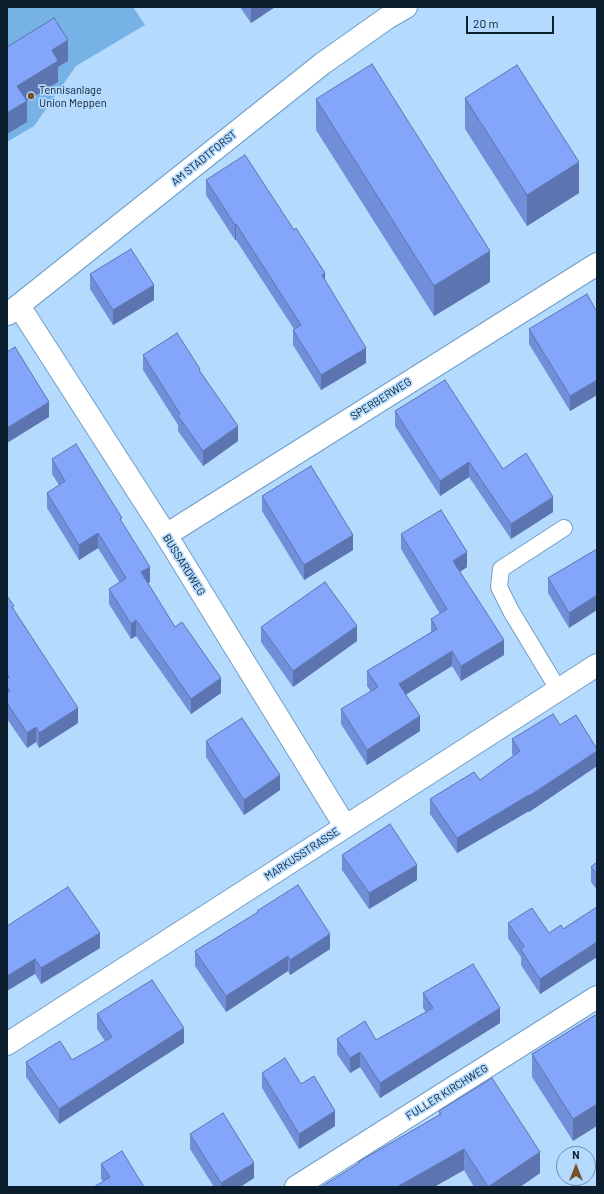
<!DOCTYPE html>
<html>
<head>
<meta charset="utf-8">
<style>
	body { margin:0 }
	#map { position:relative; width:604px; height:1194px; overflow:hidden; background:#b4dafe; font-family:Barlow,sans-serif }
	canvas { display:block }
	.frame { position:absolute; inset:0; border:8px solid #0b1e2e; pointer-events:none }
	.north { position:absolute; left:556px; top:1146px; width:40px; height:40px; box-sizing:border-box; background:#b4dafe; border:1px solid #708fab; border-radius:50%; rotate:0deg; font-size:11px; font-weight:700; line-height:16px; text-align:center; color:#0b1e2e }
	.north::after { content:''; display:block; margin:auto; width:14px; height:18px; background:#75512b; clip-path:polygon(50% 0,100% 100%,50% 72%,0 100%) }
	.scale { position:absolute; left:466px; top:16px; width:88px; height:18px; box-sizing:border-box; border:2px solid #0b1e2e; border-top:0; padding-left:5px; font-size:12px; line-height:14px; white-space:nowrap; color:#0b1e2e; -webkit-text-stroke:3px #b4dafe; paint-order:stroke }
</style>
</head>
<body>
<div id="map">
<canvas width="604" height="1194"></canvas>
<div class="frame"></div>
<div class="north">N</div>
<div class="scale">20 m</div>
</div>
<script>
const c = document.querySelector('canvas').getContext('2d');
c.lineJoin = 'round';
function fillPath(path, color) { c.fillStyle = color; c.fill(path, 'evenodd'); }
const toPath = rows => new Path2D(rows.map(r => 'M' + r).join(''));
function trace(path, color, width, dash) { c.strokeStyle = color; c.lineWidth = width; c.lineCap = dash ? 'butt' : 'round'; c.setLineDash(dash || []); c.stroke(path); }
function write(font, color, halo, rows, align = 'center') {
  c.font = font + ' Barlow,sans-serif'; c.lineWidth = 3.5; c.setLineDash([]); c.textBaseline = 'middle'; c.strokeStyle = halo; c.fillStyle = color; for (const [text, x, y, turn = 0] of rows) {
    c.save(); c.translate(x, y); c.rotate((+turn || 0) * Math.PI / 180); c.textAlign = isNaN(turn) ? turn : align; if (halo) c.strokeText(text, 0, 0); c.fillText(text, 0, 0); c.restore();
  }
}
fillPath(toPath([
	[7,7,133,7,145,25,76,66,34,126,7,142]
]), '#76b2e6');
const service = toPath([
	[558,689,511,611,499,587,501,569,564,528]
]);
const minor = toPath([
	[19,306,166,535,345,826],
	[8,314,322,64,387,18,406,7],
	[166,535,597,264],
	[7,1044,597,665],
	[296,1187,597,997]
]);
trace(service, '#709ec8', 18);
trace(minor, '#709ec8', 24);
trace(service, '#fff', 16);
trace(minor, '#fff', 22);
fillPath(toPath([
	[240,7,275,7,251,23],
	[465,98,579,193,527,226,465,129],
	[316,99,490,282,434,316,316,130],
	[206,180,325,281,366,363,321,390,293,345,293,330,294,329,236,240,235,240,206,195],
	[90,274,154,300,113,325,90,289],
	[597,312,597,395,570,411,529,344,529,329],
	[143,355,200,373,238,441,203,466,178,431,178,425,143,370],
	[395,411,503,469,553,512,511,539,469,477,440,496,395,426],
	[52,459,122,522,150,582,148,583,175,627,221,693,191,714,136,636,131,639,109,604,109,589,120,583,98,548,79,560,47,508,47,493,59,485,52,474],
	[262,496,353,550,304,580,262,511],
	[401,534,467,567,460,572,504,655,461,681,452,666,406,694,420,731,367,765,341,724,341,709,371,692,367,686,367,671,431,632,431,619,440,614,401,549],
	[597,549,569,628,548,593,548,578],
	[7,596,14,610,78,723,39,748,36,742,27,748,7,719],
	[261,627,357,641,293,687,261,642],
	[560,725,597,749,597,766,529,812,529,811,457,853,430,814,430,799,480,780,513,756,512,754,512,739],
	[206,741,280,790,244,815,206,757],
	[342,855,417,880,369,909,342,870],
	[597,862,597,890,591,882,591,867],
	[597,907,597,957,540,994,521,965,521,957,508,938,508,923,549,933,563,929],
	[257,911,330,949,290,975,288,971,226,1012,195,966,195,951,257,913],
	[7,926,100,948,41,984],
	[423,993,500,1023,380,1098,360,1067,350,1073,337,1054,337,1039,376,1040,426,1012,423,1008],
	[97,1014,184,1043,59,1124,26,1077,26,1062,72,1060,105,1041,97,1029],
	[597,1014,573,1141,532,1077,532,1054],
	[262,1073,301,1084,335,1126,299,1149,262,1088],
	[439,1111,540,1173,520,1187,474,1187,464,1170,434,1187,321,1187,358,1164,358,1162,439,1115],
	[190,1134,254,1178,240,1187,214,1187,190,1149],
	[101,1164,144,1187,103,1181,101,1179]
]), '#718fd8');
fillPath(toPath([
	[251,7,275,7,251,23],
	[68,40,68,61,58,67,58,82,27,101,27,122,7,134,7,113,17,86,52,50],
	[579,162,579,193,527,226,527,195],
	[236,224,236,240,235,240,235,225],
	[490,251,490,282,434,316,434,286],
	[325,273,325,288,322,275],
	[154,285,154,300,113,325,113,310],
	[366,348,366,363,321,390,321,375],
	[597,380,597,395,570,411,570,396],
	[49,402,49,417,7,443,7,428],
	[238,426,238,441,203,466,203,451],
	[469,462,469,477,440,496,440,481],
	[553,497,553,512,511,539,511,524],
	[98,533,98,548,79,560,79,545],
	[353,535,353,550,304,580,304,565],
	[467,552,467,567,453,576,453,561],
	[150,567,150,582,141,587,141,572],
	[597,595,597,610,569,628,569,613],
	[136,620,136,636,131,639,131,624],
	[357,626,357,641,293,687,293,671],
	[504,640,504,655,461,681,461,666],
	[452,651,452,666,399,699,399,684],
	[221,678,221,693,191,714,191,699],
	[78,708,78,723,39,748,39,733],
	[420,716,420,731,367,765,367,750],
	[36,727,36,742,27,748,27,733],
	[597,751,597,766,529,812,529,796],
	[280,775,280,790,244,815,244,800],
	[529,795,529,811,457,853,457,838],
	[417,865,417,880,369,909,369,893],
	[100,933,100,948,41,984,41,968],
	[330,934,330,949,290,975,290,960],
	[597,942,597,957,540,994,540,979],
	[288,956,288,971,226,1012,226,996],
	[35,959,35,974,7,991,7,976],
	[500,1008,500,1023,380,1098,380,1083],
	[184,1028,184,1043,59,1124,59,1109],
	[360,1052,360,1067,350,1073,350,1058],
	[597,1104,597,1126,573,1141,573,1119],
	[335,1111,335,1126,299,1149,299,1134],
	[464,1149,464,1170,434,1187,397,1187],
	[540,1152,540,1173,520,1187,488,1187],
	[254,1163,254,1178,240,1187,221,1187,221,1183]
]), '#5c74b0');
const building = toPath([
	[54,18,68,40,52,50,58,61,17,86,27,101,7,113,7,47,54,18],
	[372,64,490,251,434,286,316,99,372,64],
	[517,65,579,162,527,195,465,98,517,65],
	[245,155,294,230,296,228,325,273,322,275,366,348,321,375,293,330,301,325,236,224,235,225,206,180,245,155],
	[131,249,154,285,113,310,90,274,131,249],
	[587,294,597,312,597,380,570,396,529,329,587,294],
	[177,333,200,369,199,370,238,426,203,451,178,416,180,414,143,355,177,333],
	[15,347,49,402,7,428,7,352,15,347],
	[445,380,503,469,526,453,553,497,511,524,469,462,440,481,395,411,445,380],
	[76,444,122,518,120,519,150,567,141,572,175,627,182,622,221,678,191,699,136,620,131,624,109,589,126,578,98,533,79,545,47,493,65,481,52,459,76,444],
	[311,466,353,535,304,565,262,496,311,466],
	[441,510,467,552,453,561,504,640,461,666,452,651,399,684,420,716,367,750,341,709,378,687,367,671,437,629,431,619,447,609,401,534,441,510],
	[597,549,597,595,569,613,548,578,597,549],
	[325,582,357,626,293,671,261,627,325,582],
	[7,596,14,606,12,607,78,708,39,733,36,727,27,733,7,703,7,693,10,691,7,687,7,679,9,677,7,674,7,596],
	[553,714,560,725,576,715,597,749,597,751,529,796,529,795,457,838,430,799,474,772,480,780,520,751,512,739,553,714],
	[242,718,280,775,244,800,206,741,242,718],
	[390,824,417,865,369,893,342,855,390,824],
	[597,862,597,875,591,867,597,862],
	[298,885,330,934,290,960,288,956,226,996,195,951,258,912,257,911,298,885],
	[68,887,100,933,41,968,35,959,7,976,7,926,68,887],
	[597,907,597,942,540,979,521,950,524,946,508,923,532,908,549,933,561,925,563,929,597,907],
	[473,964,500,1008,380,1083,360,1052,350,1058,337,1039,365,1021,376,1040,433,1008,423,993,473,964],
	[152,980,184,1028,59,1109,26,1062,60,1041,72,1060,112,1037,97,1014,152,980],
	[597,1014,597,1104,573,1119,532,1054,597,1014],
	[285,1058,301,1084,314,1076,335,1111,299,1134,262,1073,285,1058],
	[492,1078,540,1152,488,1187,464,1149,397,1187,321,1187,359,1163,358,1162,441,1114,439,1111,492,1078],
	[223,1113,254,1163,221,1183,190,1134,223,1113],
	[122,1151,144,1187,94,1187,110,1177,101,1164,122,1151]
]);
fillPath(building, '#83a6fb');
trace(building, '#5c74b0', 1);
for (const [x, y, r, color] of [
	[31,96,4,"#75512b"]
]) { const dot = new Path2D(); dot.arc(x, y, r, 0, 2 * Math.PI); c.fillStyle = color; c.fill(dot); trace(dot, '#b4dafe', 1.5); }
write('11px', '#0b1e2e', '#b4dafe', [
	["Tennisanlage",39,90],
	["Union Meppen",39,103]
], 'left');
write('11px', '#0b1e2e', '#b4dafe', [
	["AM STADTFORST",204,158,-39],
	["SPERBERWEG",381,399,-32],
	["BUSSARDWEG",184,565,58],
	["MARKUSSTRASSE",302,854,-33],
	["FULLER KIRCHWEG",447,1092,-32]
]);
</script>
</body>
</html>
